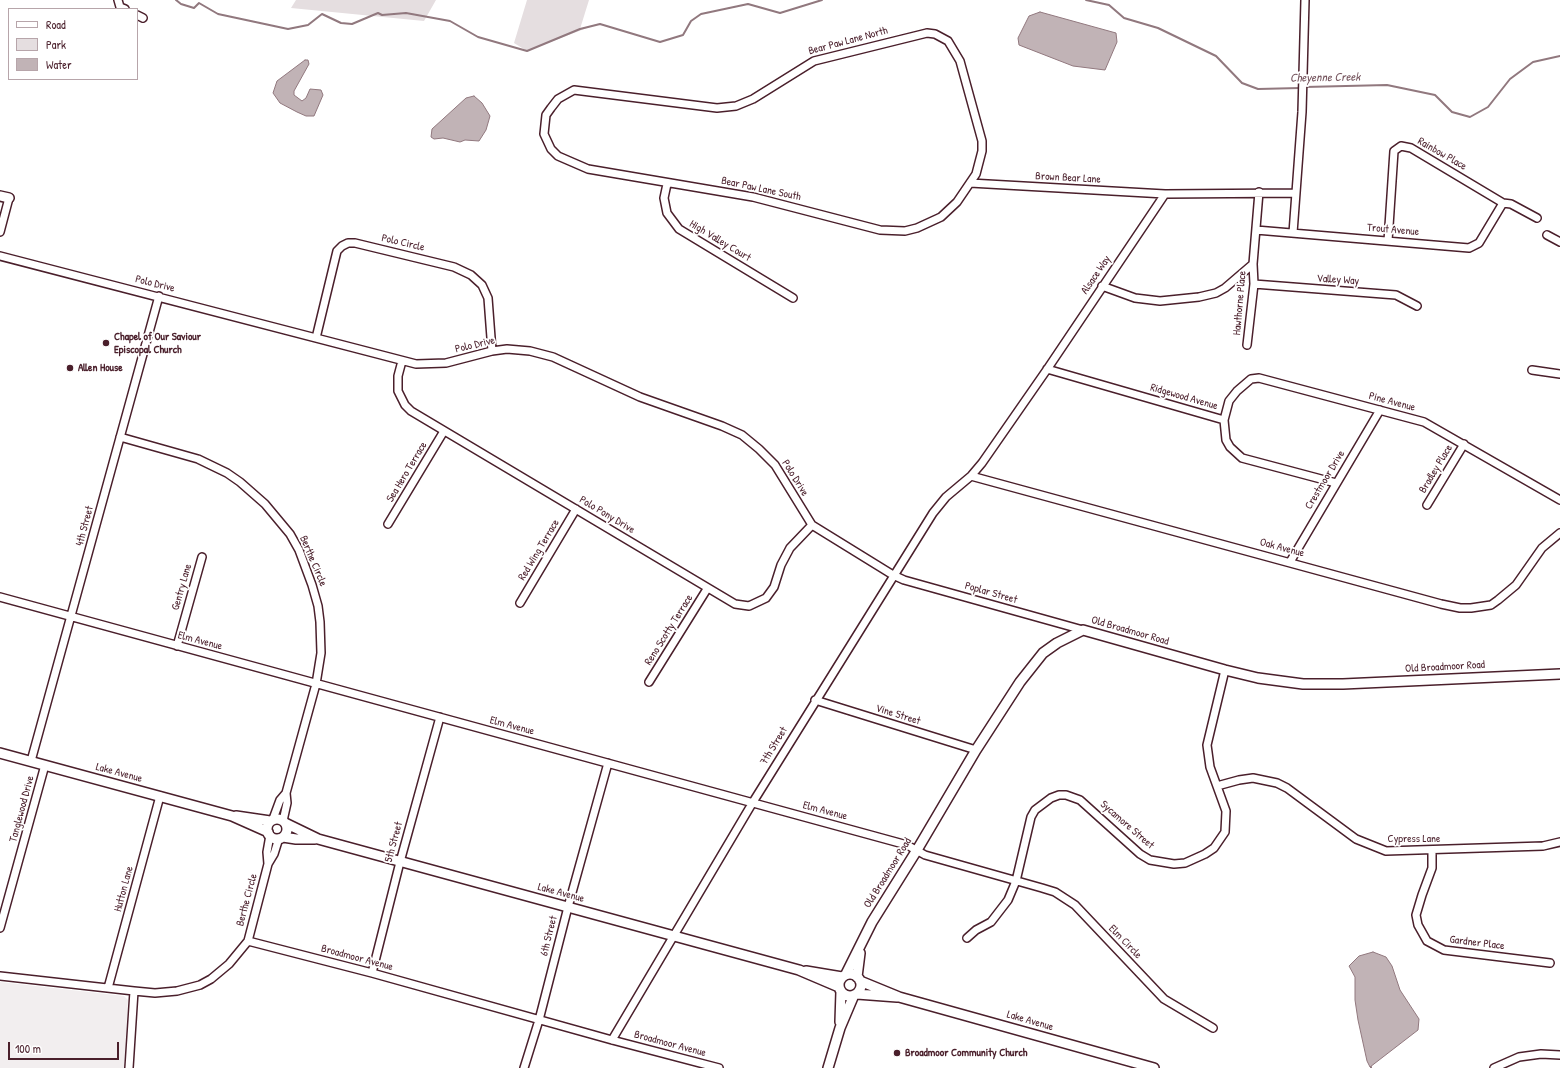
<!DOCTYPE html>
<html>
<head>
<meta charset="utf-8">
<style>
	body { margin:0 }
	#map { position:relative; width:1560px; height:1068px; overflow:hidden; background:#fff; font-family:"Patrick Hand",sans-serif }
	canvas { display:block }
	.legend { position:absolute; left:8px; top:8px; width:130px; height:72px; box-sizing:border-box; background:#fff; border:1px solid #b7a5aa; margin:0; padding:5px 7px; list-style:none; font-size:12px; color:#4a1f2b }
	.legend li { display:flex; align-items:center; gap:8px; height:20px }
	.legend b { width:20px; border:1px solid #b7a5aa }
	.scale { position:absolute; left:8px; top:1042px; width:111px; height:18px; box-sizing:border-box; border:2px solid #4a1f2b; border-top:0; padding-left:5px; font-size:12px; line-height:14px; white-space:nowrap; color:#4a1f2b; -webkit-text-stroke:3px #fff; paint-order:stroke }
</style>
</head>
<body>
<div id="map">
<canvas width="1560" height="1068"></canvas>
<ul class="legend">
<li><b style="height:5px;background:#fff"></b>Road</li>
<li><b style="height:11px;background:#e5dee0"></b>Park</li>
<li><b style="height:11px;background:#c1b3b6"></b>Water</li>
</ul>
<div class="scale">100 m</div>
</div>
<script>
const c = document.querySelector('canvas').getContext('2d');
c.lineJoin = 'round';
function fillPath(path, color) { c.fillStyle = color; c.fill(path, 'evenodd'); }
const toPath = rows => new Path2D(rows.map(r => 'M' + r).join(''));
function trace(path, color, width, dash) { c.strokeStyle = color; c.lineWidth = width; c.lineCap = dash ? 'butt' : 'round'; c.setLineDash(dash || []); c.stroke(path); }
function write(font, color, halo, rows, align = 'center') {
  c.font = font + ' "Patrick Hand",sans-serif'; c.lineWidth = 3.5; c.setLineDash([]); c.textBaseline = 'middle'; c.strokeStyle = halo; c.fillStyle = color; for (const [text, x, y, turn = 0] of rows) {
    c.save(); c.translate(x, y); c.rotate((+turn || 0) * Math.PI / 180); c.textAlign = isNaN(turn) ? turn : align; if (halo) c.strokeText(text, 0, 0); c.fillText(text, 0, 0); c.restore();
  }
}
fillPath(toPath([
	[0,982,124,996,128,1000,124,1068,0,1068]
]), '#f2eeef');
fillPath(toPath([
	[296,0,436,0,424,21,291,8],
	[527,0,589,0,580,29,600,23,527,51,514,43]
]), '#e5dee0');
const water = toPath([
	[1040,12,1116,33,1117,42,1105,70,1073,66,1019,45,1018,38,1029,16,1040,12],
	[305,60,308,60,309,64,294,91,294,95,302,101,306,98,310,89,321,90,323,95,314,116,306,116,297,112,280,103,273,93,277,81,305,60],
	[474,96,482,103,490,116,486,130,479,141,465,140,460,142,443,138,434,139,431,137,432,129,466,98,474,96],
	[1373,952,1386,957,1392,966,1400,990,1419,1019,1418,1030,1370,1067,1367,1061,1358,1020,1355,1000,1355,977,1349,966,1359,956,1373,952]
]);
fillPath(water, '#c1b3b6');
trace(water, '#91787e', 1);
trace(toPath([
	[176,0,181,4,194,8,199,3,218,14,288,29,308,25,322,14,341,23,352,24,378,13,382,15,406,13,450,21,478,37,527,51,580,29,600,24,660,42,683,35,691,21,701,14,748,4,780,13,822,0],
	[1086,0,1109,5,1124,18,1158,28,1216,56,1242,83,1258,89,1300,88],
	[1305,87,1387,85,1435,95,1452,112,1470,117,1488,107,1510,79,1533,62,1560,56],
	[1371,1067,1371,1068]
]), '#91787e', 2);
const street = toPath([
	[118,0,120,7,125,9],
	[137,15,143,18],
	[927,33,935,34,948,41,960,61,982,141,982,151,976,174,957,202,941,217,917,228,905,231,880,230,753,197,588,169,558,156,551,149,544,134,546,115,551,108,558,99,574,90,717,108,736,106,753,99,814,61,927,33],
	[970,183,1165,194],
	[667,184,664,198,667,213,679,229,793,298],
	[1256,230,1469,248,1479,243,1503,203],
	[0,232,9,198],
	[1293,233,1302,112,1305,0],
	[1547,235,1560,242],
	[1388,241,1394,151,1401,146,1411,148,1503,203,1511,204,1537,218],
	[0,256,416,364,446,363,492,351,507,349,530,351,553,357,640,397,722,426,742,435,759,449,775,465,812,525,893,575,904,580,1083,630],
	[1254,284,1396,295,1417,306],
	[1102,286,1135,298,1160,301,1199,297,1216,293,1225,288,1253,264,1259,192],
	[316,338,337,251,342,246,348,243,355,243,454,267,471,275,482,285,488,298,492,351],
	[1247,345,1254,284,1253,264],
	[402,361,398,376,398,391,405,405,411,411,735,604,749,606,766,598,774,587,781,565,790,548,812,525],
	[1047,369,1224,420,1226,440,1230,447,1242,458,1336,483],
	[1532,370,1560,374],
	[1224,420,1229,401,1237,391,1251,379,1259,378,1424,422,1560,500],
	[120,437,198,459,227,473,240,482,265,504,290,534,299,550,312,585,318,606,320,622,321,653,316,684,286,793,287,803,283,821],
	[971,476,1441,604,1460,608,1471,608,1491,605,1498,600,1516,585,1542,548,1560,533],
	[1427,505,1464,444],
	[388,524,444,431],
	[1290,562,1380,410],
	[0,597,907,845,925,855,1042,888,1055,892,1075,905,1164,999,1213,1028],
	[520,603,576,509],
	[177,646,202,557],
	[649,682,707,589],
	[815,700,976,750],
	[31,761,159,296],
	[1217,786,1239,780,1253,778,1277,783,1287,788,1356,839,1386,851,1543,846,1560,842],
	[273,819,280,800,286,793],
	[1432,850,1432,868,1422,895,1416,915,1418,925,1427,941,1444,950,1550,963],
	[268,864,267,852,270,835],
	[0,928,45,765],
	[967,938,976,930,991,922,1008,900,1016,881,1031,817,1035,810,1051,798,1059,795,1066,795,1080,800,1140,854,1150,860,1174,864,1185,863,1205,854,1214,848,1225,832,1226,811,1210,767,1207,745,1225,670],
	[248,941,268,864,274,854,279,838],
	[372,973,400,862,440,717],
	[0,976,134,991,155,993,177,991,200,985,211,979,229,964,248,941,372,973,612,1040,719,1068],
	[108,988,160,796],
	[612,1040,753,802,933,513,946,497,971,476,982,463,1048,368,1165,194,1295,193],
	[129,1068,134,991],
	[524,1068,539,1020,568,907,608,763],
	[1494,1068,1519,1057,1541,1054,1560,1055]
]);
const secondary = toPath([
	[0,196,9,198],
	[0,753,232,816,268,832],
	[236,816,270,821],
	'267 829a10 10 0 1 1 20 0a10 10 0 1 1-20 0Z',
	[285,823,318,839,799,970,839,987],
	[283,837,296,839,315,839],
	[806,971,842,977],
	[846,974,872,922,917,850,976,750,1020,682,1043,653,1057,643,1083,630,1225,670,1258,678,1303,684,1343,684,1560,674],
	'839 985a11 11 0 1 1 22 0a11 11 0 1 1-22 0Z',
	[857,977,860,953],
	[860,981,899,997,1154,1068],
	[857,994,897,997],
	[840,1022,841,991],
	[828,1068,840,1028,854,995]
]);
trace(street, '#4a1f2b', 10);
trace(secondary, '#4a1f2b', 12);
trace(street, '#fff', 7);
trace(secondary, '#fff', 9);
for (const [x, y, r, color] of [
	[106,343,4,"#4a1f2b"],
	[70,368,4,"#4a1f2b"],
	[897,1053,4,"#4a1f2b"]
]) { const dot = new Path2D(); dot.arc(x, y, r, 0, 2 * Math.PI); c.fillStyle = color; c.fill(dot); trace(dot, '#fff', 1.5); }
write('11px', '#4a1f2b', '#fff', [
	["Bear Paw Lane North",848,41,-15],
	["Rainbow Place",1442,154,30],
	["Brown Bear Lane",1068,178,3],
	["Bear Paw Lane South",761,189,12],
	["Trout Avenue",1393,230,5],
	["High Valley Court",720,241,31],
	["Polo Circle",403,243,13],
	["Alsace Way",1096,275,-56],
	["Valley Way",1338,280,4],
	["Polo Drive",155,284,14],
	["Hawthorne Place",1240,303,-85],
	["Polo Drive",475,345,-13],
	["Ridgewood Avenue",1184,397,16],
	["Pine Avenue",1392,402,15],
	["Bradley Place",1436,469,-59],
	["Sea Hero Terrace",407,472,-59],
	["Polo Drive",795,478,58],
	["Crestmoor Drive",1325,480,-59],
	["Polo Pony Drive",607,515,31],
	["4th Street",85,526,-75],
	["Oak Avenue",1282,548,15],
	["Red Wing Terrace",539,550,-59],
	["Berthe Circle",313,561,67],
	["Gentry Lane",182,587,-74],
	["Poplar Street",991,593,16],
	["Reno Scotty Terrace",669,630,-58],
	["Old Broadmoor Road",1130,631,16],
	["Elm Avenue",200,641,15],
	["Old Broadmoor Road",1445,667,-3],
	["Vine Street",898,715,17],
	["Elm Avenue",512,726,15],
	["7th Street",774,746,-59],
	["Lake Avenue",119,773,15],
	["Tanglewood Drive",22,809,-75],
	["Elm Avenue",825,811,15],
	["Sycamore Street",1127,825,41],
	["Cypress Lane",1414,839],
	["5th Street",394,842,-75],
	["Old Broadmoor Road",888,873,-58],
	["Hutton Lane",124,889,-75],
	["Lake Avenue",561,893,15],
	["Berthe Circle",247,900,-75],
	["6th Street",549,936,-76],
	["Elm Circle",1125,942,46],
	["Gardner Place",1477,943,7],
	["Broadmoor Avenue",357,958,15],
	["Lake Avenue",1030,1021,16],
	["Broadmoor Avenue",670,1044,15]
]);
write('bold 11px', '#4a1f2b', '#fff', [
	["Chapel of Our Saviour",114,337],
	["Episcopal Church",114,350],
	["Allen House",78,368],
	["Broadmoor Community Church",905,1053]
], 'left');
write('italic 12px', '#74535c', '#fff', [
	["Cheyenne Creek",1325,78,-1]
]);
</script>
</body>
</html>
